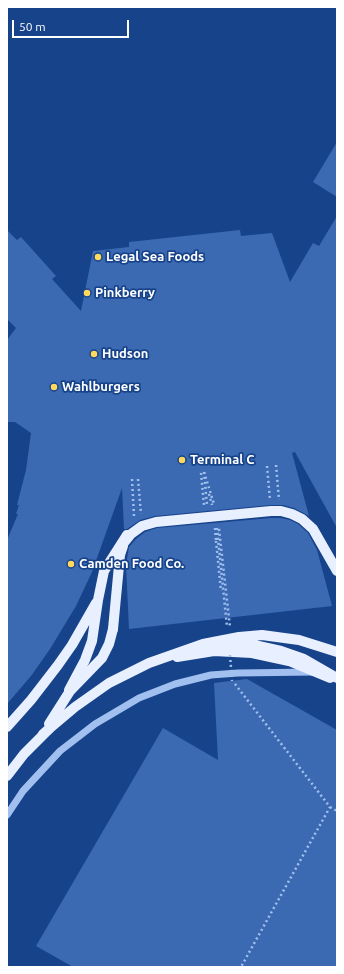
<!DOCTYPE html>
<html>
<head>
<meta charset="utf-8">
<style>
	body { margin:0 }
	#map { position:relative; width:344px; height:974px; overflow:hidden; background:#17438b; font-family:Ubuntu,sans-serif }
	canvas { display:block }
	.frame { position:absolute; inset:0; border:8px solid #fff; pointer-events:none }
	.scale { position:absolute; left:12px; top:20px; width:117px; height:18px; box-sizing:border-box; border:2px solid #fff; border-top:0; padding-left:5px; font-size:12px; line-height:14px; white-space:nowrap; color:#fff; -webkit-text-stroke:3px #17438b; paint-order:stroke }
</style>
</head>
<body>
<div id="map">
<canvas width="344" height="974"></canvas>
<div class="frame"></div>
<div class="scale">50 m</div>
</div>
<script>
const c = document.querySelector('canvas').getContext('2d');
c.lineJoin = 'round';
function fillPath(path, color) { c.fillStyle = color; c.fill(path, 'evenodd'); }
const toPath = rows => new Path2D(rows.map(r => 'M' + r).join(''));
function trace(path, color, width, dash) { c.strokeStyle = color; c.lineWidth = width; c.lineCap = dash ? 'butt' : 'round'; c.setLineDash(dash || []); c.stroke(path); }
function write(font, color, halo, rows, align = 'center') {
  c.font = font + ' Ubuntu,sans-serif'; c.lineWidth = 3.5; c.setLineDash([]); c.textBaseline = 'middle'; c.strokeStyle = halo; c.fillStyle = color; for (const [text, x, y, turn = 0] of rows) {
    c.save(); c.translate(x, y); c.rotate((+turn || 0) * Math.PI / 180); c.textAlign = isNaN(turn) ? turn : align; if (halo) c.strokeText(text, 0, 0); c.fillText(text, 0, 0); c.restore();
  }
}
fillPath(toPath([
	[337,142,337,197,313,182],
	[337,216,337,528,295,452,292,453,309,516,294,508,283,505,270,505,155,516,140,520,127,529,124,529,122,488,92,572,76,606,50,649,31,676,7,704,7,540,18,514,16,514,19,505,17,505,26,470,31,433,15,422,7,422,7,340,16,328,7,319,7,230,17,240,21,237,56,276,52,279,81,311,93,251,129,247,129,242,240,230,241,236,272,233,290,282,313,243,319,246],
	[271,518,280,518,290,520,298,524,308,533,317,550,332,606,129,629,126,565,129,547,136,539,145,532,157,528],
	[247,679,337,730,337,967,73,967,36,946,163,728,218,760,214,683]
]), '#3b6ab2');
trace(toPath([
	[276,465,279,500],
	[204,472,214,504],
	[201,473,204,505],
	[132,479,134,516],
	[209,494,212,505],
	[219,529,230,627],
	[216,541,221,591],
	[235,684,330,807,241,967],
	[330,807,337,811]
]), '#a1c0ef', 2.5, [2, 3]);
trace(toPath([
	[7,815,23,791,60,751,95,724,139,698,175,684,211,675,238,673,313,672]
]), '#a1c0ef', 7);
trace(toPath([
	[113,629,120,555,123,546],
	[177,657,214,651,252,653,289,661,330,678],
	[69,690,85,660,92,641,98,600,104,571,127,535],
	[7,727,31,700,58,665,72,645,96,603],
	[7,776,24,754,49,729]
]), '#e8f0ff', 10);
trace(toPath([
	[267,466,270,500],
	[204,472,207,505],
	[138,479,141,514],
	[215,528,216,541],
	[217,528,227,627],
	[230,655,232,681]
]), '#a1c0ef', 2.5, [2, 3]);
trace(toPath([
	[123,544,131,534,142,526,156,522,271,511,281,511,292,514,302,519,313,529,337,571],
	[219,644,254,645,281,651,304,659,337,678],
	[49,724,70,691,102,658,109,644,113,629],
	[43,734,75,707,109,683,149,663,203,644,239,637,262,635,299,640,337,652]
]), '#e8f0ff', 10);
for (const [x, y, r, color] of [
	[98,257,4,"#ffd95e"],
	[87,293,4,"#ffd95e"],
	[94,354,4,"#ffd95e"],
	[54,387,4,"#ffd95e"],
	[182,460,4,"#ffd95e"],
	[71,564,4,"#ffd95e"]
]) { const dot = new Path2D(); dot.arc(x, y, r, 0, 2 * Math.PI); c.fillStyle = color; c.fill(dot); trace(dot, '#17438b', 1.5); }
write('bold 13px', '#fff', '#17438b', [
	["Legal Sea Foods",106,257],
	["Pinkberry",95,293],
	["Hudson",102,354],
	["Wahlburgers",62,387],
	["Terminal C",190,460],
	["Camden Food Co.",79,564]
], 'left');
</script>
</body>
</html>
